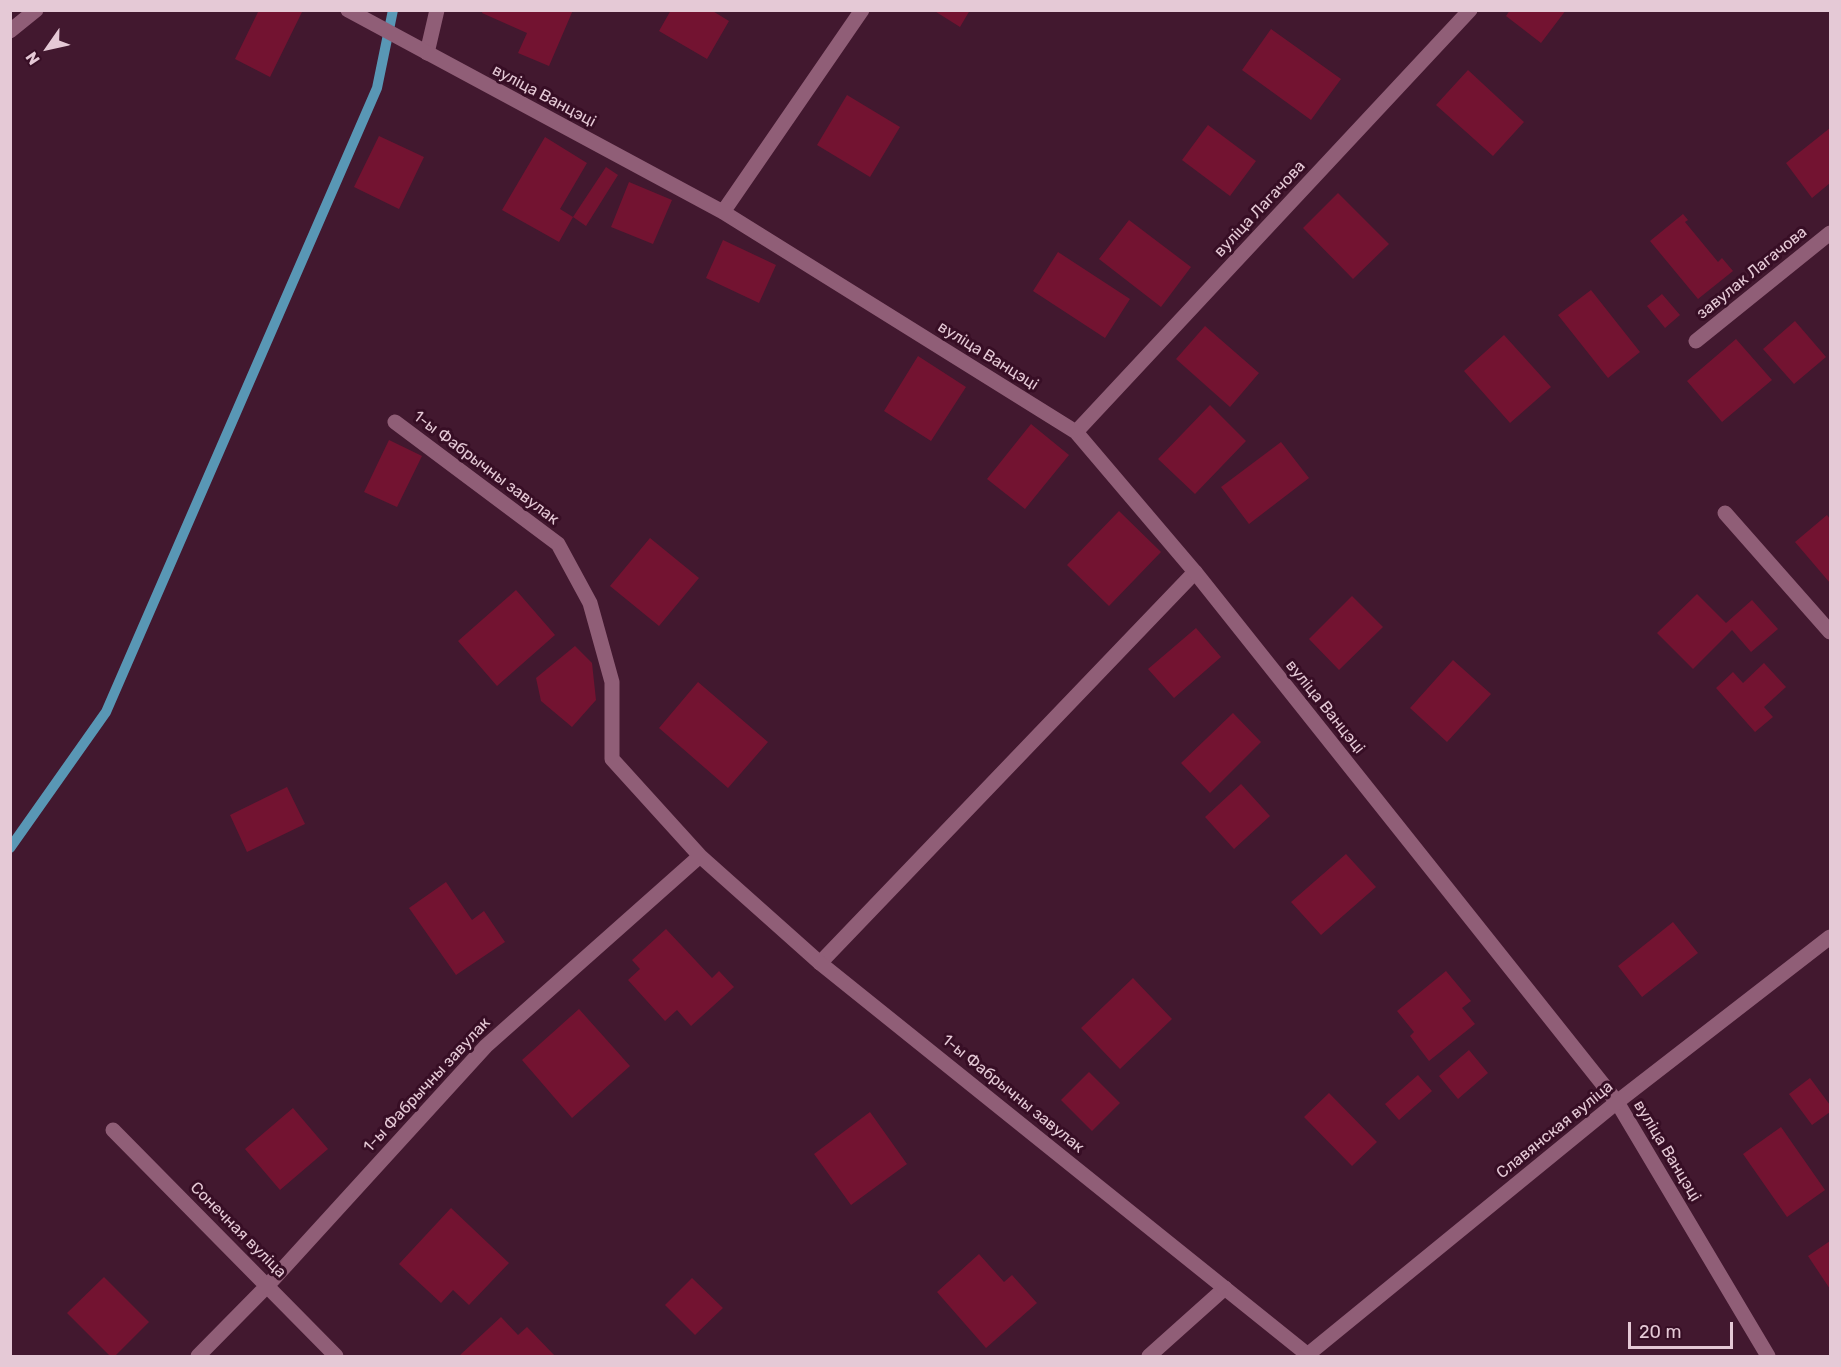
<!DOCTYPE html>
<html>
<head>
<meta charset="utf-8">
<style>
	body { margin:0 }
	#map { position:relative; width:1841px; height:1367px; overflow:hidden; background:#42182f; font-family:Rubik,sans-serif }
	canvas { display:block }
	.frame { position:absolute; inset:0; border:12px solid #e5c9d6; pointer-events:none }
	.north { position:absolute; left:18px; top:18px; width:60px; height:60px; -webkit-text-stroke:4px #370e25; paint-order:stroke; rotate:236deg; font-size:16px; font-weight:700; line-height:24px; text-align:center; color:#e5c9d6 }
	.north::after { content:''; display:block; margin:auto; width:21px; height:27px; background:#e5c9d6; clip-path:polygon(50% 0,100% 100%,50% 72%,0 100%) }
	.scale { position:absolute; left:1628px; top:1322px; width:105px; height:27px; box-sizing:border-box; border:3px solid #e5c9d6; border-top:0; padding-left:8px; font-size:18px; line-height:21px; white-space:nowrap; color:#e5c9d6; -webkit-text-stroke:4px #370e25; paint-order:stroke }
</style>
</head>
<body>
<div id="map">
<canvas width="1841" height="1367"></canvas>
<div class="frame"></div>
<div class="north">N</div>
<div class="scale">20 m</div>
</div>
<script>
const c = document.querySelector('canvas').getContext('2d');
c.lineJoin = 'round';
const toPath = rows => new Path2D(rows.map(r => 'M' + r).join(''));
function trace(path, color, width, dash) { c.strokeStyle = color; c.lineWidth = width; c.lineCap = dash ? 'butt' : 'round'; c.setLineDash(dash || []); c.stroke(path); }
function fillPath(path, color) { c.fillStyle = color; c.fill(path, 'evenodd'); }
function write(font, color, halo, rows, align = 'center') {
  c.font = font + ' Rubik,sans-serif'; c.lineWidth = 6; c.setLineDash([]); c.textBaseline = 'middle'; c.strokeStyle = halo; c.fillStyle = color; for (const [text, x, y, turn = 0] of rows) {
    c.save(); c.translate(x, y); c.rotate((+turn || 0) * Math.PI / 180); c.textAlign = isNaN(turn) ? turn : align; if (halo) c.strokeText(text, 0, 0); c.fillText(text, 0, 0); c.restore();
  }
}
trace(toPath([
	[10,848,106,712,377,88,393,10]
]), '#5997b5', 10);
fillPath(toPath([
	[259,10,303,10,270,77,235,59],
	[483,10,573,10,549,66,518,53,527,33,482,13],
	[671,10,711,10,729,21,707,59,659,31],
	[933,10,970,10,960,27],
	[1510,10,1566,10,1541,43,1506,16],
	[1271,29,1341,79,1311,120,1242,70],
	[1468,70,1524,122,1493,156,1436,105],
	[847,95,900,127,870,177,817,145],
	[1208,125,1256,161,1230,196,1182,160],
	[1830,128,1830,183,1812,198,1786,163],
	[379,136,424,157,399,209,354,187],
	[545,137,587,163,560,209,573,217,559,242,502,210],
	[606,167,618,175,586,226,573,217],
	[629,182,672,200,653,244,611,227],
	[1338,193,1389,244,1353,279,1303,228],
	[1683,214,1688,220,1685,222,1718,262,1722,258,1733,271,1698,299,1650,241],
	[1129,220,1191,267,1161,307,1099,259],
	[723,240,776,265,759,303,706,278],
	[1058,252,1130,299,1105,338,1033,291],
	[1591,290,1640,352,1608,378,1558,315],
	[1662,294,1680,315,1665,328,1647,306],
	[1795,321,1826,357,1794,384,1763,349],
	[1205,326,1259,373,1230,407,1176,359],
	[1504,335,1551,387,1510,423,1464,371],
	[1736,339,1772,380,1722,422,1687,381],
	[918,356,966,387,931,441,884,411],
	[1210,405,1246,441,1195,494,1158,459],
	[1031,424,1069,455,1025,509,987,479],
	[389,440,422,456,397,507,364,492],
	[1281,442,1309,478,1249,524,1221,487],
	[1119,511,1161,552,1109,606,1067,565],
	[1827,515,1830,519,1830,583,1795,542],
	[650,538,699,578,659,626,610,586],
	[516,590,555,635,497,686,458,641],
	[1697,594,1726,623,1752,600,1778,629,1751,652,1732,630,1693,669,1657,633],
	[1352,596,1383,627,1339,670,1309,639],
	[1196,628,1221,657,1174,698,1148,669],
	[575,646,592,663,596,700,572,727,541,701,536,678],
	[1453,660,1491,694,1447,742,1410,708],
	[1764,663,1786,687,1764,707,1773,717,1755,732,1716,688,1733,672,1743,683],
	[698,682,768,742,728,788,659,728],
	[1233,713,1261,742,1210,793,1181,763],
	[1241,784,1270,816,1234,849,1205,817],
	[287,787,305,824,247,852,230,815],
	[1346,854,1376,887,1321,935,1291,902],
	[446,882,472,920,484,911,505,942,456,975,409,908],
	[1673,922,1698,953,1642,997,1618,966],
	[666,929,712,978,719,971,734,987,691,1026,677,1010,665,1021,628,980,640,969,632,960],
	[1446,971,1471,1001,1462,1008,1475,1024,1429,1061,1410,1036,1414,1032,1397,1011],
	[1133,978,1172,1019,1120,1069,1081,1028],
	[579,1009,630,1066,572,1118,522,1060],
	[1469,1050,1488,1073,1458,1099,1439,1076],
	[1089,1072,1120,1103,1092,1131,1061,1100],
	[1418,1075,1432,1091,1399,1120,1385,1104],
	[1810,1078,1830,1105,1830,1112,1812,1125,1789,1094],
	[1329,1093,1377,1142,1352,1166,1304,1117],
	[293,1108,328,1149,280,1190,245,1149],
	[870,1112,907,1164,851,1205,814,1154],
	[1781,1127,1825,1190,1787,1217,1743,1154],
	[451,1208,509,1263,469,1305,453,1290,441,1303,399,1264],
	[1830,1241,1830,1289,1808,1256],
	[979,1254,1004,1282,1012,1275,1037,1303,986,1348,937,1292],
	[104,1277,149,1322,115,1356,110,1356,67,1313],
	[692,1278,723,1308,695,1335,665,1305],
	[501,1317,518,1335,527,1327,555,1356,459,1356]
]), '#731331');
trace(toPath([
	[427,53,437,10],
	[1725,513,1830,632],
	[820,963,1195,572],
	[1149,1356,1225,1288]
]), '#905e77', 15);
trace(toPath([
	[348,10,723,212,1076,432,1195,572,1617,1102,1768,1356],
	[10,31,36,10],
	[723,212,862,10],
	[1696,341,1830,233],
	[1076,432,1470,10],
	[700,856,820,963,1308,1355],
	[113,1130,336,1356],
	[198,1356,268,1285,486,1046,700,856,612,759,612,682,590,603,558,544,395,422]
]), '#905e77', 15);
trace(toPath([
	[1306,1356,1617,1102,1830,937]
]), '#905e77', 15);
write('16px', '#e5c9d6', '#370e25', [
	["вуліца Ванцэці",544,96,28],
	["вуліца Лагачова",1260,209,-47],
	["завулак Лагачова",1752,273,-39],
	["вуліца Ванцэці",988,356,32],
	["1-ы Фабрычны завулак",486,468,37],
	["вуліца Ванцэці",1325,707,51],
	["1-ы Фабрычны завулак",427,1085,-47],
	["1-ы Фабрычны завулак",1013,1094,39],
	["Славянская вуліца",1555,1130,-39],
	["вуліца Ванцэці",1667,1151,59],
	["Сонечная вуліца",238,1230,45]
]);
</script>
</body>
</html>
